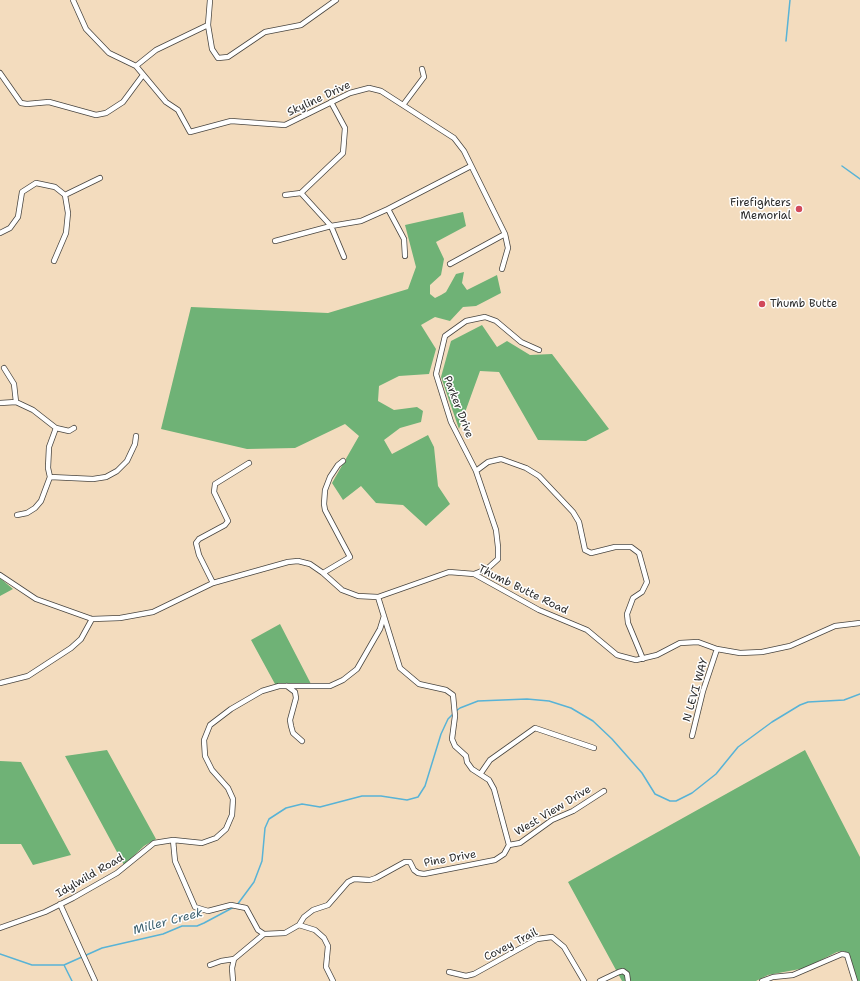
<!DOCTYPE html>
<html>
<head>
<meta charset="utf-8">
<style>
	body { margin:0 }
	canvas { display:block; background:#f3dcbe }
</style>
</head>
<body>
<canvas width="860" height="981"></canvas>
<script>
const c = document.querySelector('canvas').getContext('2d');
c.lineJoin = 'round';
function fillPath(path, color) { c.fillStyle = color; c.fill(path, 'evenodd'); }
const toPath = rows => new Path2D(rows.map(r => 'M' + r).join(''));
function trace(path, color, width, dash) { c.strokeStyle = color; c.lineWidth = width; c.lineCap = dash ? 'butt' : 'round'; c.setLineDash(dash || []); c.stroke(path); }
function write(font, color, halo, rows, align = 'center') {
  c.font = font + ' "Shantell Sans",sans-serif'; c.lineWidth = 3; c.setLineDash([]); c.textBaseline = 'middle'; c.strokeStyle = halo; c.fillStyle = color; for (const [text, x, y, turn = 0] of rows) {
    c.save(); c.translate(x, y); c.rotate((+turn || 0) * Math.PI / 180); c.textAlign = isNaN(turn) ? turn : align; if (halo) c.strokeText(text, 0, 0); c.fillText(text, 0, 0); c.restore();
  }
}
fillPath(toPath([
	[463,212,466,226,436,242,444,259,441,275,430,285,430,294,435,298,441,295,446,292,456,274,464,272,462,283,467,290,497,275,501,293,476,306,463,307,450,321,435,317,421,325,436,349,429,374,399,376,379,386,378,401,394,410,417,407,423,411,421,422,400,428,384,440,392,454,428,435,434,447,438,486,450,504,426,526,403,505,376,503,361,486,343,500,332,483,359,436,345,424,295,448,247,449,161,429,191,307,328,313,408,289,416,267,405,225],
	[482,325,497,347,507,341,530,355,552,354,609,429,586,441,538,440,499,372,480,371,459,429,441,377,451,341],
	[0,578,13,589,0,596],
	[280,624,311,684,275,684,251,640],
	[107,750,156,839,144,846,124,865,65,756],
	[805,750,860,857,860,981,856,981,849,955,844,951,837,952,805,968,768,975,756,981,622,981,568,882],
	[0,761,21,762,71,855,33,865,21,844,0,844]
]), '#6fb276');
trace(toPath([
	[786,41,790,0],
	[842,166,860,179],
	[456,711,460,708,478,701,527,699,549,701,571,708,593,721,612,739,642,773,655,794,670,801,676,801,692,793,716,774,738,747,772,722,800,705,808,702,844,700,860,694],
	[237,905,254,882,262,861,265,828,269,819,286,808,302,804,320,807,362,796,381,796,407,800,418,797,425,786,441,734,448,719,453,714],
	[0,954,32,965,64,965,102,948,163,934,182,926,197,926,204,923,234,907],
	[64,965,72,981]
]), '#58b3d6', 1.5);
const minor = toPath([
	[73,0,86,29,109,53,136,66,166,102,178,110,190,132,231,121,285,125,350,93,369,88,381,91,454,138,464,151,505,234,508,248,502,269],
	[210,0,208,25,212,49,218,58,228,57,265,32,301,25,336,0],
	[136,66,156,50,208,25],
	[0,73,21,103,27,104,49,102,96,115,106,113,123,102,143,75],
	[403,105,424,77,422,69],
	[301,193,331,226,344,257],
	[65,195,100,178],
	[285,195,301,193,343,153,345,128,331,102],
	[388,209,404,239,405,256],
	[0,233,10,228,18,217,22,192,36,183,55,187,65,195,68,213,66,233,54,261],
	[275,241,331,226,361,221,388,209,471,166],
	[450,264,505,234],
	[4,368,14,384,16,402],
	[0,403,16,402,33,410,56,428,69,431,74,428],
	[476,471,488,462,501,459,526,468,539,476,573,512,579,522,585,550,591,553,615,547,631,547,639,553,647,582,642,592,633,598,627,614,628,623,643,659],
	[50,477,93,479,106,477,117,471,127,461,135,444,136,436],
	[50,477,48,468,49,447,56,428],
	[17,515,27,513,35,508,41,501,50,477],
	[323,573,350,557,325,510,324,504,325,490,330,477,338,465,343,461],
	[474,574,487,569,498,559,498,547,496,530,476,471,451,422,436,374,445,336,466,321,485,317,496,321,521,342,539,350],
	[0,575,36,599,92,619,120,618,153,612,213,583,288,562,298,561,310,564,323,573,342,590,358,596,378,597,449,572,474,574,539,610,587,630,617,655,636,660,657,655,680,643,698,642,717,649,740,653,762,652,790,646,835,626,860,623],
	[213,583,199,555,196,543,199,539,225,525,228,521,214,492,215,484,249,463],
	[378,597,400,668,419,684,446,690,453,695,455,716,452,739,455,746,466,756,467,762,472,769,489,780,494,789,509,845],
	[0,683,28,676,71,648,81,639,92,619],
	[287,686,295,692,296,698,290,720,291,726,293,733,302,741],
	[692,736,703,691,717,649],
	[481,773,490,760,535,728,594,748],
	[173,840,175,861,195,907,208,911,231,905,246,908,258,930,264,934,285,933,299,925,304,917,313,910,328,905,348,882,354,879,370,880,376,878,405,862,410,862,414,870,418,873,424,874,495,860,504,854,509,845],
	[509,845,520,843,552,820,573,811,604,791],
	[60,904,95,981],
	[299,925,315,930,324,938,328,946,326,967,333,981],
	[0,928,45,912,73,898,117,873,154,843,173,840,202,843,216,838,226,829,232,815,233,799,228,788,212,770,205,756,204,740,210,725,231,709,262,691,279,686,330,686,343,680,357,669,380,629,384,616],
	[210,965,221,961,234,959,264,934],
	[449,972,466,976,474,974,537,939,552,937,564,947,584,981],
	[233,981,232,968,234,959],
	[600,981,619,972,623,971,627,974,628,981],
	[762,981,773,977,793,975,842,954,847,955,855,981]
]);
trace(minor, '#494641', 6);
trace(minor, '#fff', 4.5);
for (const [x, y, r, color] of [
	[799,209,4,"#d1495b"],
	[762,304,4,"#d1495b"]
]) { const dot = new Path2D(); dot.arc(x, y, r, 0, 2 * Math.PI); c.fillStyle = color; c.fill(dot); trace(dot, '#fff', 1.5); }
write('11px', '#2b2b2b', '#fff', [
	["Skyline Drive",319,99,-25],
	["Parker Drive",458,407,69],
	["Thumb Butte Road",523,590,26],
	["N LEVI WAY",696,690,-74],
	["West View Drive",553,811,-31],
	["Pine Drive",450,859,-10],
	["Idylwild Road",90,876,-30],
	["Covey Trail",511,945,-27]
]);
write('11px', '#2b2b2b', '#fff', [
	["Firefighters",791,203],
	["Memorial",791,216],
	["Thumb Butte",770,304,"left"]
], 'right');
write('italic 12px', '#3d616f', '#fff', [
	["Miller Creek",168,922,-15]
]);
</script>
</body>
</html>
